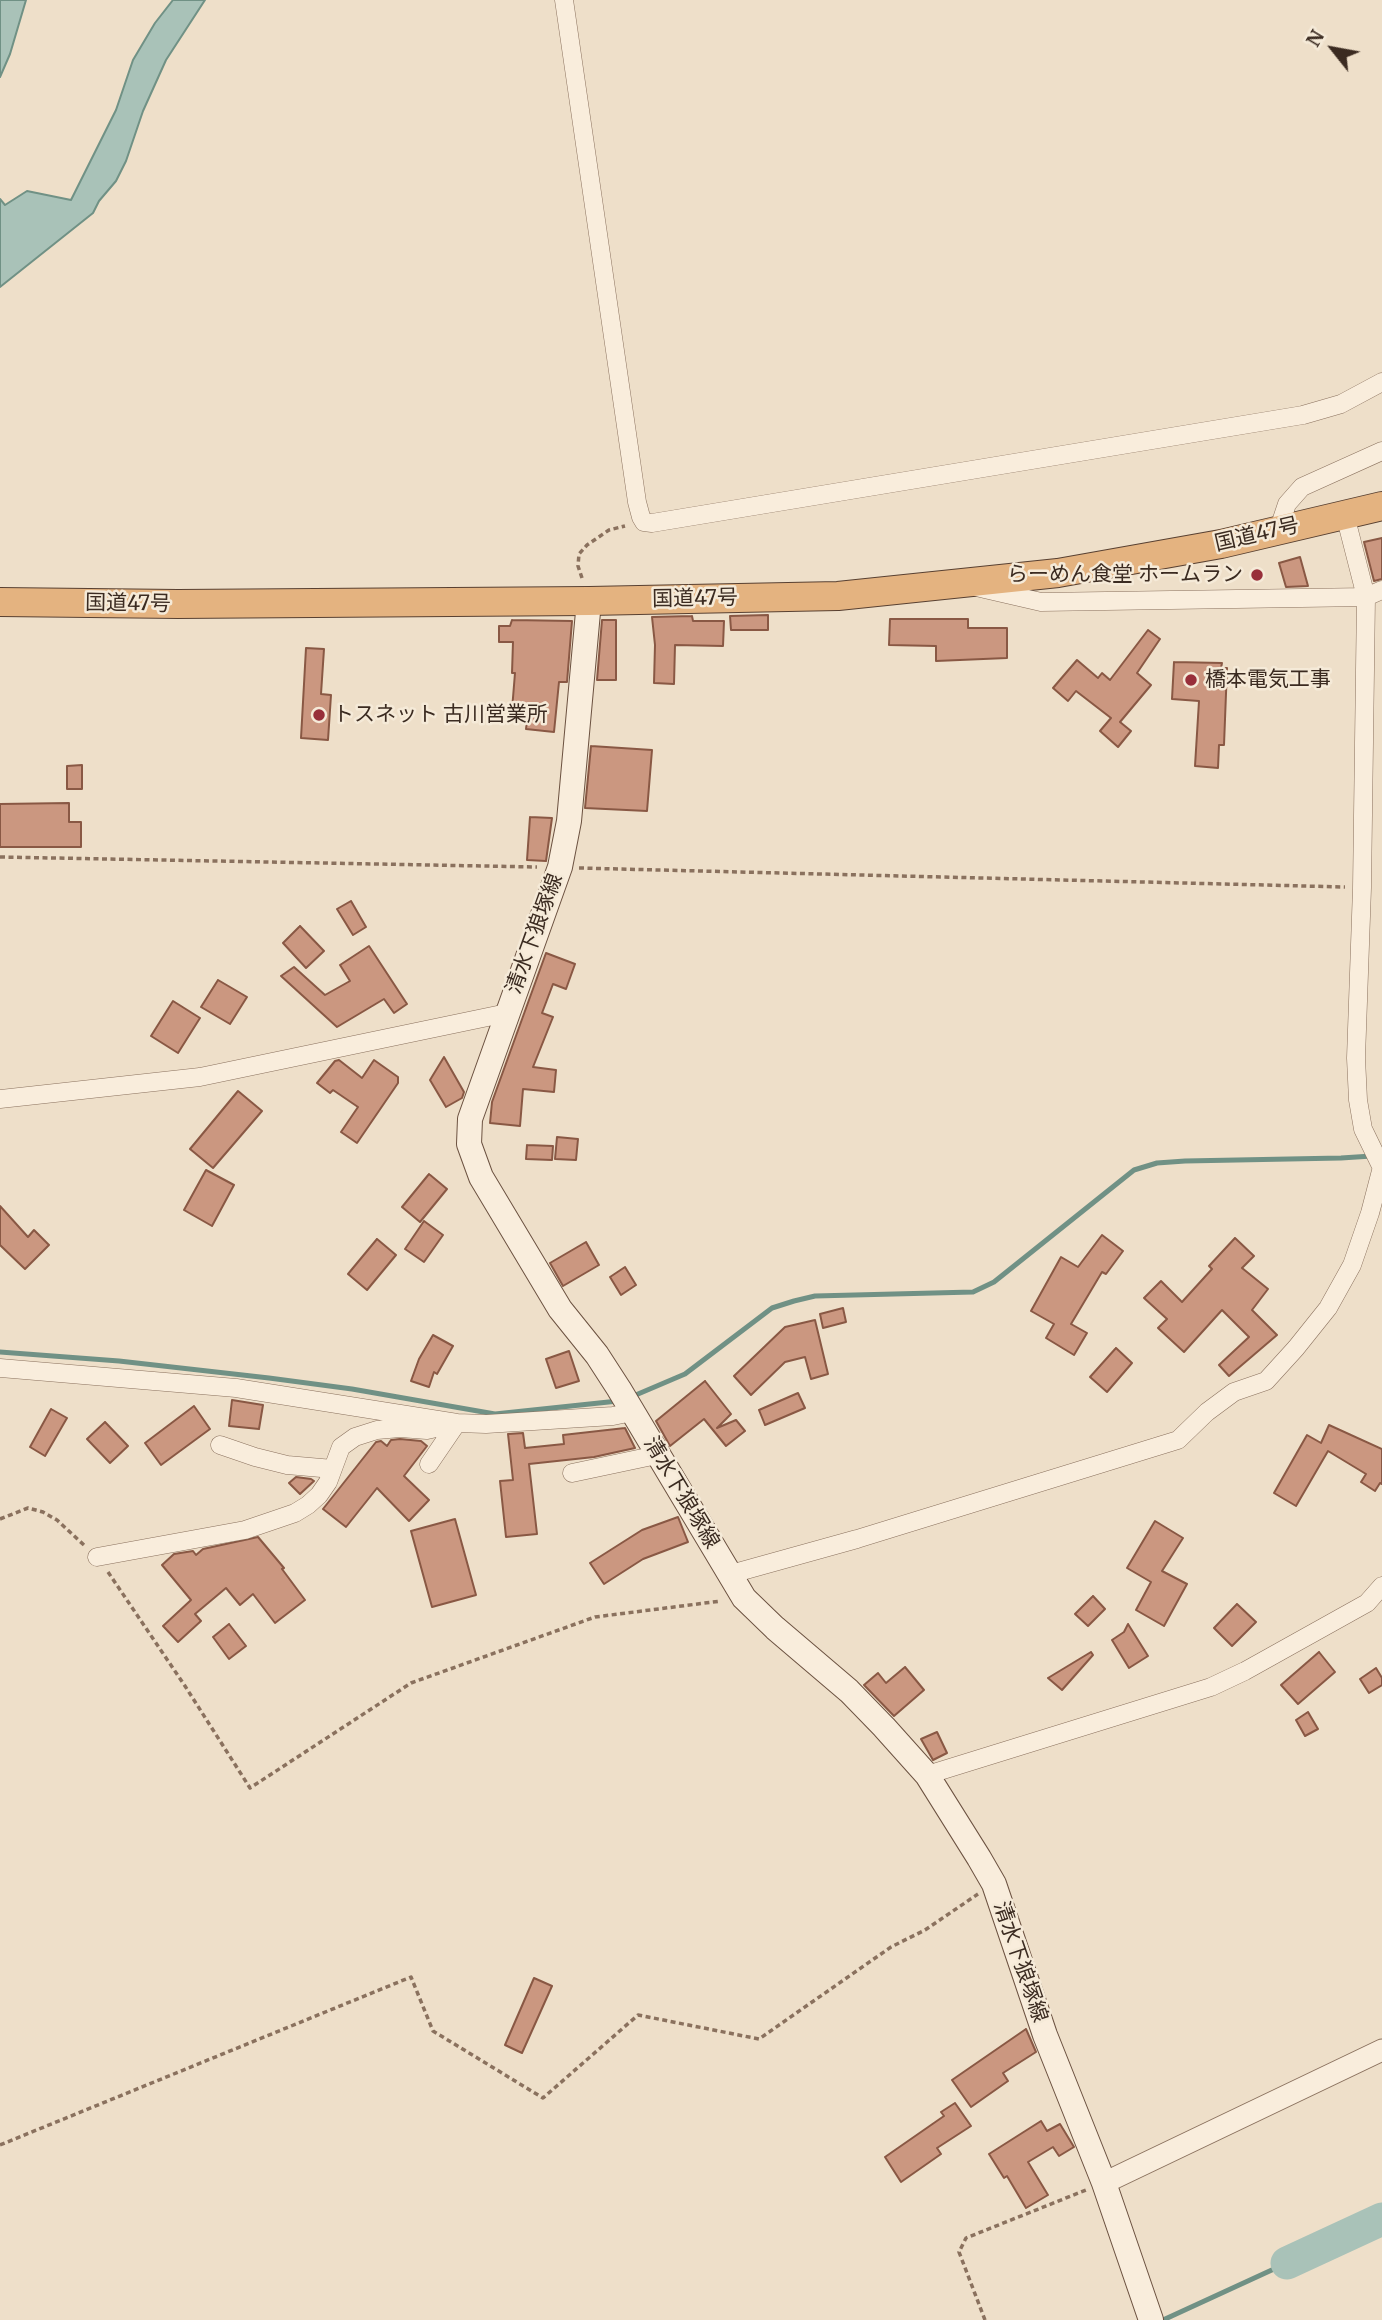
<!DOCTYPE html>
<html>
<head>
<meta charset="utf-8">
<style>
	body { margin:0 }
	#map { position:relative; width:1382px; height:2320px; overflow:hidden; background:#eedfc9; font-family:Merriweather,serif }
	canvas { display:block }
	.north { position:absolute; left:1298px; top:14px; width:70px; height:70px; -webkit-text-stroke:5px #f5ead8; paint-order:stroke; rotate:301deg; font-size:19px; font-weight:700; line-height:28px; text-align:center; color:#3b2b21 }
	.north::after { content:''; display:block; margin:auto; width:24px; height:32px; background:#3b2b21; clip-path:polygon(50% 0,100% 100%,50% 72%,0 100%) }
</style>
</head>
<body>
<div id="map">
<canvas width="1382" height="2320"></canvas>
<div class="north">N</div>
</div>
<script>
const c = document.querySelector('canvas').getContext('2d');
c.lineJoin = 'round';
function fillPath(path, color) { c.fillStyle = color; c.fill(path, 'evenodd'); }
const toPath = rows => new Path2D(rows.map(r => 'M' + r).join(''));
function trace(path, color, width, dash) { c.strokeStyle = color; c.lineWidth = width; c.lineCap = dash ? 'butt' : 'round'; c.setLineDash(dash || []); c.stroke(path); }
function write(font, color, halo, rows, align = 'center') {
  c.font = font + ' Merriweather,"Noto Sans JP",serif'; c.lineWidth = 5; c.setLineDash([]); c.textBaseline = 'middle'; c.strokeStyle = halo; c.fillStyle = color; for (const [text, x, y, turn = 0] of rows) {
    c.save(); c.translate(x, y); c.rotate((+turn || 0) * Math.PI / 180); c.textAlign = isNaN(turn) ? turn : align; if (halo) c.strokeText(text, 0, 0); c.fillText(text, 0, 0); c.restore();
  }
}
const water = toPath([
	[0,0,26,0,10,54,0,77,0,0],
	[173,0,205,0,166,60,143,111,126,161,116,181,99,201,93,213,0,287,0,199,5,205,27,191,71,200,116,110,133,60,155,23,173,0]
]);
fillPath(water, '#a9c2b8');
trace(water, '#709185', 2);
trace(toPath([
	[0,1352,119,1361,269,1378,352,1389,495,1414,618,1401],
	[631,1397,685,1374,772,1308,794,1301,815,1296,973,1292,994,1282,1134,1170,1157,1163,1185,1161,1341,1158,1372,1156],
	[1163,2320,1287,2263]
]), '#709185', 5);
trace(toPath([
	[1287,2263,1382,2219]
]), '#a9c2b8', 33);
const building = toPath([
	[1382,538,1382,579,1374,581,1364,542,1382,538],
	[1300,557,1308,586,1286,587,1279,563,1300,557],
	[768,615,768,630,731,630,730,616,768,615],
	[692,616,693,621,724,621,723,646,675,645,674,684,654,683,655,645,652,617,692,616],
	[890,619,968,619,968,628,1007,628,1007,658,936,661,936,646,889,645,890,619],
	[512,620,572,621,567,682,559,682,554,732,526,729,528,712,512,710,515,673,512,673,513,642,499,642,499,626,510,626,512,620],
	[602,620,616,620,616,680,597,680,602,620],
	[1148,630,1160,639,1137,673,1151,685,1120,722,1131,731,1118,747,1100,731,1111,718,1076,691,1068,701,1053,688,1077,660,1098,678,1102,673,1110,680,1148,630],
	[306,648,324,649,321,694,331,695,328,740,301,738,306,648],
	[1174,662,1222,663,1221,668,1227,668,1224,745,1219,745,1218,768,1195,766,1199,701,1172,699,1174,662],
	[591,746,652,750,647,811,585,808,591,746],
	[82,765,82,789,67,789,67,766,82,765],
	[69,803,69,822,81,822,81,847,0,847,0,804,69,803],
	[530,817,552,818,546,861,527,860,530,817],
	[351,901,366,927,353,935,337,909,351,901],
	[300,926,324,951,306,968,283,943,300,926],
	[369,946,407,1004,394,1013,384,999,337,1027,281,976,294,967,325,995,350,981,340,965,369,946],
	[546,953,575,964,566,989,553,984,542,1013,553,1017,533,1067,556,1070,554,1092,523,1089,520,1126,490,1123,492,1102,546,953],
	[218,980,247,997,230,1024,201,1007,218,980],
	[173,1001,200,1018,178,1053,151,1036,173,1001],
	[444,1057,464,1092,462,1098,446,1107,430,1080,444,1057],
	[339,1060,362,1078,374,1060,398,1077,398,1083,357,1143,341,1132,358,1107,333,1090,330,1093,317,1083,335,1061,339,1060],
	[238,1091,262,1111,213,1168,190,1149,238,1091],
	[557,1137,578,1139,576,1160,555,1159,557,1137],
	[527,1145,553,1146,552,1160,526,1159,527,1145],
	[206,1170,234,1185,212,1226,184,1210,206,1170],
	[429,1174,447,1189,420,1222,402,1207,429,1174],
	[0,1206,28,1237,34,1230,49,1245,25,1269,0,1245,0,1206],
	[424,1221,443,1235,424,1262,405,1249,424,1221],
	[1102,1235,1123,1251,1106,1274,1102,1272,1071,1324,1087,1333,1074,1355,1046,1338,1054,1324,1031,1311,1061,1257,1078,1267,1102,1235],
	[1235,1238,1254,1256,1242,1268,1268,1289,1252,1310,1277,1335,1229,1376,1219,1365,1249,1337,1222,1310,1184,1352,1158,1328,1167,1319,1144,1298,1161,1281,1182,1302,1212,1269,1209,1266,1235,1238],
	[377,1239,396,1255,367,1290,348,1274,377,1239],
	[586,1242,599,1265,563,1286,550,1263,586,1242],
	[625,1267,636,1285,621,1295,610,1277,625,1267],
	[843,1308,846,1322,823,1328,820,1314,843,1308],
	[815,1320,828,1374,811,1379,805,1357,785,1362,751,1395,734,1376,785,1327,815,1320],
	[433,1335,453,1346,437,1374,434,1372,429,1387,411,1381,419,1359,433,1335],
	[1116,1348,1132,1363,1107,1392,1090,1377,1116,1348],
	[569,1351,579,1381,556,1388,546,1359,569,1351],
	[705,1381,731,1414,717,1428,736,1420,745,1431,726,1446,704,1419,670,1446,656,1421,705,1381],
	[798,1393,805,1408,765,1425,759,1410,798,1393],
	[232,1400,263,1405,259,1429,229,1426,232,1400],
	[194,1406,210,1429,161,1465,145,1443,194,1406],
	[51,1409,67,1418,45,1456,30,1447,51,1409],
	[105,1422,128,1446,110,1463,87,1439,105,1422],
	[1329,1425,1382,1449,1382,1484,1380,1483,1375,1491,1361,1482,1366,1474,1328,1451,1296,1506,1274,1493,1307,1435,1321,1443,1329,1425],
	[625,1428,635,1448,594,1457,529,1464,537,1534,506,1537,500,1481,513,1480,508,1434,523,1433,525,1448,564,1444,563,1435,625,1428],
	[400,1439,421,1441,427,1446,404,1476,429,1500,409,1521,377,1488,346,1527,323,1509,376,1442,381,1441,387,1446,391,1440,400,1439],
	[296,1477,311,1479,314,1481,300,1494,289,1483,296,1477],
	[678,1517,688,1542,643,1559,604,1584,590,1563,642,1530,678,1517],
	[455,1519,476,1595,432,1607,411,1531,455,1519],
	[1155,1521,1183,1538,1162,1571,1187,1584,1164,1626,1136,1610,1151,1582,1127,1568,1155,1521],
	[258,1537,284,1568,282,1569,305,1600,275,1623,253,1594,240,1605,226,1588,195,1614,201,1621,178,1642,163,1626,191,1600,162,1565,174,1554,193,1551,196,1555,203,1549,258,1537],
	[1093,1596,1105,1609,1088,1626,1075,1614,1093,1596],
	[1237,1604,1256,1622,1232,1646,1214,1628,1237,1604],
	[229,1624,246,1646,229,1659,213,1637,229,1624],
	[1128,1624,1148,1656,1129,1668,1112,1640,1124,1632,1128,1624],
	[1091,1652,1093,1655,1062,1690,1048,1678,1091,1652],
	[1319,1652,1335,1672,1298,1704,1281,1685,1319,1652],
	[905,1667,924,1690,894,1716,864,1685,878,1673,886,1683,905,1667],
	[1376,1668,1382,1678,1382,1685,1369,1693,1360,1679,1376,1668],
	[1308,1712,1318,1729,1305,1736,1296,1720,1308,1712],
	[937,1732,947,1753,933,1760,921,1739,937,1732],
	[534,1978,552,1986,522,2053,505,2045,534,1978],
	[1026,2029,1036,2052,1003,2073,1008,2081,971,2107,952,2080,1026,2029],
	[955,2103,971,2126,937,2148,941,2154,901,2182,885,2157,944,2116,941,2112,955,2103],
	[1041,2121,1047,2131,1060,2124,1074,2147,1059,2156,1053,2147,1028,2162,1048,2195,1026,2208,1007,2176,1004,2178,989,2154,1041,2121]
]);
fillPath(building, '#cb9780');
trace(building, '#895844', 2);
const minor = toPath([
	[564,0,637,502,641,517,644,522,652,523,1303,415,1341,404,1382,382],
	[1345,515,1366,597,1362,888,1356,1058,1358,1100,1363,1129,1382,1168],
	[1278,531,1287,504,1302,487,1382,451],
	[976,587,1041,602,1366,597,1382,590],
	[0,1099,200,1077,507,1013],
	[0,1368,236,1388,457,1423,486,1424,613,1416,632,1412],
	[220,1445,255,1457,287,1465,333,1469],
	[429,1464,457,1423],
	[572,1473,657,1455],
	[97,1557,245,1530,295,1513,308,1505,319,1495,328,1482,341,1447,355,1437,377,1430,400,1428,427,1430,450,1425],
	[731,1574,857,1539,1178,1440,1207,1412,1234,1392,1266,1381,1296,1348,1328,1308,1352,1265,1370,1213,1382,1167],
	[927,1775,1211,1687,1245,1671,1367,1603,1382,1586]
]);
const tertiary = toPath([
	[1104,2183,1382,2050]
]);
const secondary = toPath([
	[589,601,569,821,560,867,470,1119,469,1144,481,1177,560,1309,597,1355,619,1389,744,1598,775,1628,849,1691,884,1727,927,1775,979,1858,994,1884,1045,2035,1104,2183,1151,2320]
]);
const trunk = toPath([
	[0,602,178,604,589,601,838,596,1058,573,1221,544,1382,506]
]);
trace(minor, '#8a715e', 19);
trace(tertiary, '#8a715e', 23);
trace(secondary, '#6c5241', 26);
trace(trunk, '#584031', 30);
trace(toPath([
	[582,578,578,566,579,554,587,545,609,530,625,526],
	[0,857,537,867],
	[579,868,1345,887],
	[0,1519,28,1508,43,1512,57,1520,85,1546],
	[108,1572,185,1686,250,1788,411,1683,595,1617,721,1601],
	[0,2145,411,1977,433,2031,543,2098,638,2015,759,2039,891,1947,925,1930,978,1894],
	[985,2320,959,2252,966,2238,1086,2190]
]), '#8a715e', 3.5, [5, 3.5]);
trace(minor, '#f9eddc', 18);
trace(tertiary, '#f9eddc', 21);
trace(secondary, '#f9eddc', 24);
trace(trunk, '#e4b380', 28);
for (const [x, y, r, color] of [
	[1257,575,7,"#982f3a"],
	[1191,680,7,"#982f3a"],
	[319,715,7,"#982f3a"]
]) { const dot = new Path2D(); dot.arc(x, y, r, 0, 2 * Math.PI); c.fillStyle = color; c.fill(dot); trace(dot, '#f5ead8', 2.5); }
write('21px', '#3b2b21', '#f5ead8', [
	["国道47号",1257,535,-13],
	["国道47号",695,599,-1],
	["国道47号",128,604,1],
	["清水下狼塚線",535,934,-70],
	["清水下狼塚線",681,1493,59],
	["清水下狼塚線",1020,1962,71]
]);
write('21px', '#3b2b21', '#f5ead8', [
	["らーめん食堂 ホームラン",1243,575,"right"],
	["橋本電気工事",1205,680],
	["トスネット 古川営業所",333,715]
], 'left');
</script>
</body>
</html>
